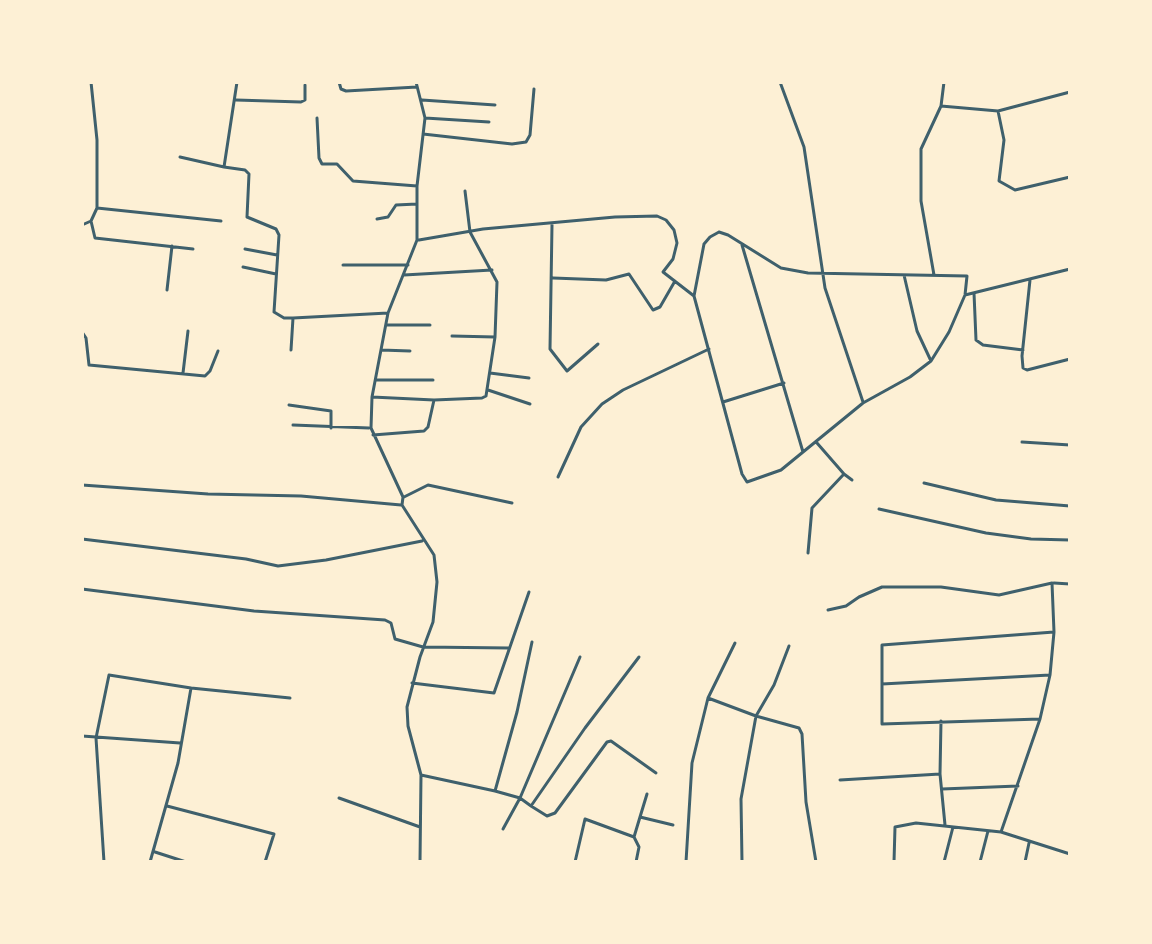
<!DOCTYPE html>
<html>
<head>
<meta charset="utf-8">
<style>
	body { margin:0 }
	#map { position:relative; width:1152px; height:944px; overflow:hidden; background:#fdf0d5; font-family:"Golos Text",sans-serif }
	canvas { display:block }
	.frame { position:absolute; inset:0; border:84px solid #fdf0d5; pointer-events:none }
</style>
</head>
<body>
<div id="map">
<canvas width="1152" height="944"></canvas>
<div class="frame"></div>
</div>
<script>
const c = document.querySelector('canvas').getContext('2d');
c.lineJoin = 'round';
const toPath = rows => new Path2D(rows.map(r => 'M' + r).join(''));
function trace(path, color, width, dash) { c.strokeStyle = color; c.lineWidth = width; c.lineCap = dash ? 'butt' : 'round'; c.setLineDash(dash || []); c.stroke(path); }
trace(toPath([
	[237,82,224,167,245,170,249,174,247,217,276,229,279,235,274,312,284,318,293,318,388,313],
	[339,82,341,89,346,91,417,87],
	[416,82,425,118,417,186,417,240,388,313,372,397,371,428,403,497,402,505,434,555,437,582,433,622,420,657,407,707,408,726,421,775,420,862],
	[780,82,804,147,825,288,863,402],
	[236,100,301,102,305,100,305,85],
	[422,100,495,105],
	[941,106,998,111,1070,92],
	[998,111,1004,140,999,181,1015,190,1070,177],
	[317,118,319,158,322,164,337,164,353,181,417,186],
	[425,118,489,122],
	[423,134,512,144,526,142,530,135,534,89],
	[180,157,224,167],
	[97,208,221,221],
	[377,219,388,217,396,205,417,204],
	[91,221,95,238,193,249],
	[82,225,91,221,97,208,97,140,91,82],
	[552,225,550,349,567,371,598,344],
	[719,232,728,235,781,268,808,273,967,276,965,295,949,332,931,361,910,377,863,403,781,470,747,482,742,474,694,296,704,244,710,237,719,232],
	[419,240,483,229,615,217,657,216,666,220,674,230,677,243,673,259,663,272,694,296],
	[742,245,803,452],
	[245,249,277,255],
	[343,265,408,265],
	[243,267,276,274],
	[404,275,492,270],
	[904,275,917,331,931,361],
	[934,275,921,201,921,149,941,106,944,82],
	[553,278,606,280,629,274,653,310,660,307,675,281],
	[1030,280,1022,356,1023,368,1027,370,1070,359],
	[167,290,172,246],
	[974,293,976,340,983,345,1023,350],
	[965,295,1070,269],
	[386,325,430,325],
	[82,332,86,338,89,365,205,376,210,371,218,351],
	[452,336,495,337],
	[291,350,293,318],
	[381,350,410,351],
	[183,373,188,331],
	[490,373,529,378],
	[377,380,433,380],
	[488,390,530,404],
	[372,397,434,400,482,398,486,396,495,337,497,282,470,232,465,191],
	[723,402,784,383],
	[289,405,331,411,331,428],
	[293,425,369,428],
	[373,435,424,431,428,427,434,400],
	[1022,442,1070,445],
	[817,443,844,474,852,480],
	[558,477,581,427,602,404,623,390,709,349],
	[924,483,996,500,1070,506],
	[82,485,208,494,301,496,401,505],
	[404,497,428,485,512,503],
	[879,509,986,533,1031,539,1070,540],
	[82,539,246,559,278,566,326,560,422,541],
	[808,553,812,508,844,474],
	[1054,583,1070,584],
	[82,589,254,611,385,620,391,623,395,639,423,647,509,648],
	[828,610,846,606,859,597,882,587,941,587,999,595,1052,583,1054,632],
	[412,683,494,693,529,592],
	[882,684,1050,675],
	[708,698,756,716,799,728,802,734,806,802,816,862],
	[941,721,940,774,945,825],
	[82,736,180,743],
	[421,775,495,791,520,798,531,806,585,728,639,657],
	[840,780,940,774],
	[942,789,1018,786],
	[495,791,517,712,532,642],
	[339,798,420,827],
	[167,806,274,834,265,862],
	[531,806,547,816,555,813,607,742,611,741,656,773],
	[640,817,647,794],
	[503,829,520,798,580,657],
	[1001,832,1040,719,1050,675,1054,632,882,645,882,724,1040,719],
	[634,837,640,817,673,825],
	[155,852,186,862],
	[104,862,96,738,109,675,191,688],
	[150,862,178,763,191,688,290,698],
	[575,862,585,819,634,837,639,847,636,862],
	[686,862,692,763,708,698,735,643],
	[742,862,741,799,756,716,774,685,789,646],
	[894,862,895,827,916,823,1001,832,1070,854],
	[944,862,953,827],
	[980,862,988,831],
	[1025,862,1029,843]
]), '#3f606c', 3);
</script>
</body>
</html>
